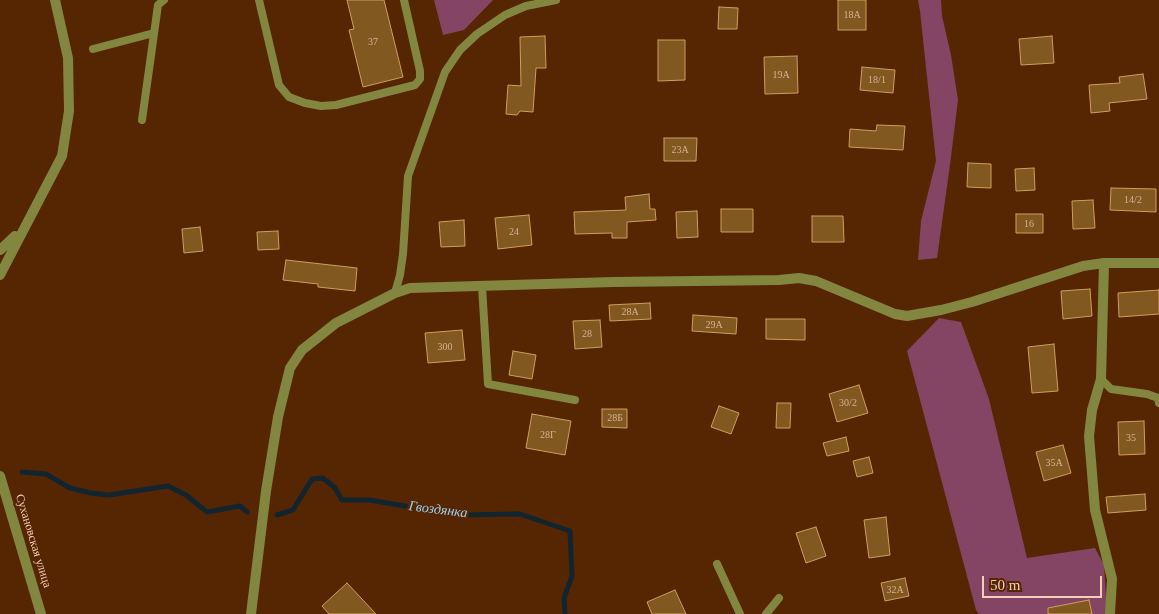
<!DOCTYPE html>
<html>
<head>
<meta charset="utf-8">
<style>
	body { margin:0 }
	#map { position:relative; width:1159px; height:614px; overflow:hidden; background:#562602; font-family:Georgia,serif }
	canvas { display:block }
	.scale { position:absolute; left:982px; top:576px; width:120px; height:22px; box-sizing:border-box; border:2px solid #f5ceb9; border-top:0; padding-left:6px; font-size:15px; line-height:18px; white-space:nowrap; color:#f5ceb9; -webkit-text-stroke:4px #562602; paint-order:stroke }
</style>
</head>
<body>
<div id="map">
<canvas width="1159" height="614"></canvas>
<div class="scale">50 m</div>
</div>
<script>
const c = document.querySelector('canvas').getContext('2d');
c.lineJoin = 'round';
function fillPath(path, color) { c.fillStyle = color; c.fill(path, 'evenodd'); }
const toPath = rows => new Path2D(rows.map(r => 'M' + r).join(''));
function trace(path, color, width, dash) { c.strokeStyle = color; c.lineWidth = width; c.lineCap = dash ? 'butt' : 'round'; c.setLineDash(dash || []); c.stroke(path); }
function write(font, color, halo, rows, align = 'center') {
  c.font = font + ' Georgia,serif'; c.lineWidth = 5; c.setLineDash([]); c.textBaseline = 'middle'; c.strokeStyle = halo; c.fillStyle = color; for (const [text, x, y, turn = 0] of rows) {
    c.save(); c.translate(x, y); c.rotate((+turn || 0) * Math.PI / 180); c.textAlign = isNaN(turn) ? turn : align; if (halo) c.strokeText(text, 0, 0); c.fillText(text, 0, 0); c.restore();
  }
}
fillPath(toPath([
	[434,0,493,0,464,30,443,35],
	[918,0,941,0,942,16,951,55,958,100,950,165,937,258,918,260,921,221,936,161,920,11],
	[939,318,961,322,989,399,1027,558,1095,548,1104,565,1107,614,979,614,976,610,907,351]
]), '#844463');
trace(toPath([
	[22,472,46,474,70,488,91,493,109,495,168,486,186,495,207,512,240,506,247,512],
	[277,515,293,510,312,479,323,478,335,488,342,500,370,500,456,515,520,514,570,531,572,576,564,598,565,614]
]), '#12252e', 5);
const building = toPath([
	[347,0,384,0,403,77,363,87,349,30,354,29,347,0],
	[838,0,866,0,866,30,838,30,838,0],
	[719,7,738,8,737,29,718,29,719,7],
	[545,36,546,68,536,68,533,112,520,111,517,115,506,114,508,85,521,86,520,37,545,36],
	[1052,36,1054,63,1021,65,1019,39,1052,36],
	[658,40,685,40,685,80,658,81,658,40],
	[797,56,798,93,765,94,764,57,797,56],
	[862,67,895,70,893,93,860,90,862,67],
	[1143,74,1147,99,1109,103,1110,111,1091,113,1089,85,1120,83,1119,77,1143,74],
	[877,125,905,126,903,150,849,147,850,129,876,131,877,125],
	[664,138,697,138,696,161,664,161,664,138],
	[968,163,991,164,991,188,967,187,968,163],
	[1034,168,1035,190,1016,191,1015,169,1034,168],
	[1111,188,1156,189,1156,212,1110,210,1111,188],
	[649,194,650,209,655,209,656,220,627,222,627,238,612,238,612,233,575,234,574,212,626,210,625,197,649,194],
	[1093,200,1095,228,1073,229,1072,201,1093,200],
	[721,209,753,209,753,232,721,232,721,209],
	[697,211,698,237,677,238,676,212,697,211],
	[1016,214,1043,214,1043,233,1016,233,1016,214],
	[529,215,532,245,498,249,495,218,529,215],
	[812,216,843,216,844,242,812,242,812,216],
	[464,220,465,246,441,247,439,222,464,220],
	[200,227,203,251,184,253,182,229,200,227],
	[278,231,279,249,258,250,257,232,278,231],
	[286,260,357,268,355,291,318,287,318,284,283,280,286,260],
	[1090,289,1092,316,1063,319,1061,291,1090,289],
	[1159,290,1159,314,1119,317,1118,293,1159,290],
	[650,303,651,319,610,321,609,305,650,303],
	[693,315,737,318,736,334,692,331,693,315],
	[766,319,805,319,805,340,766,339,766,319],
	[600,320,602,347,575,349,573,321,600,320],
	[462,330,465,360,428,363,425,333,462,330],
	[1054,344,1058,391,1032,393,1028,347,1054,344],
	[513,351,536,355,532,379,509,375,513,351],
	[859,385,868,413,837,422,829,394,859,385],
	[777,403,791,403,790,428,776,428,777,403],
	[719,406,739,413,731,434,711,427,719,406],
	[602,409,627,409,627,428,602,427,602,409],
	[532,414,571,421,565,455,526,448,532,414],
	[1144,421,1145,454,1119,455,1118,422,1144,421],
	[846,437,849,451,827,456,823,443,846,437],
	[1063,445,1071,473,1044,481,1036,452,1063,445],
	[869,457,873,473,857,477,853,461,869,457],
	[1145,494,1146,510,1108,513,1106,497,1145,494],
	[886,517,890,555,869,558,864,520,886,517],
	[816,527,826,556,806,563,796,533,816,527],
	[905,578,909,596,885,601,881,583,905,578],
	[347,583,376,614,329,614,322,606,347,583],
	[675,590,686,614,652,614,647,602,675,590],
	[1089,600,1092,614,1048,614,1048,608,1089,600]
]);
fillPath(building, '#815820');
trace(building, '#d29d5b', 1);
trace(toPath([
	[259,0,279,85,289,97,305,103,321,106,336,105,415,85,420,79,420,71,404,0],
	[93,49,154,33],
	[142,120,158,5,164,0],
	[482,286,488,384,575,400],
	[395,293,400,275,403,254,408,176,445,72,460,50,477,34,505,15,526,6,556,0],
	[1101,379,1111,389,1147,394,1158,398,1159,403],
	[717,564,740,614],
	[766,614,779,598]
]), '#82863f', 8);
trace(toPath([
	[1104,263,1101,379,1092,410,1089,436,1095,510,1112,579,1110,614],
	[251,614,266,491,278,417,290,368,302,350,336,323,395,293,410,288,613,282,779,280,799,278,816,281,895,314,907,316,941,310,972,302,1083,266,1104,263,1159,263]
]), '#82863f', 10);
trace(toPath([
	[0,250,15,236],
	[0,275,62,156,69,111,68,58,55,0],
	[0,476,41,614]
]), '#82863f', 10);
write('10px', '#d8b093', null, [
	["18А",852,15],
	["37",373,42],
	["19А",781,75],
	["18/1",877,80],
	["23А",680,150],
	["14/2",1133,200],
	["16",1029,224],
	["24",514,232],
	["28А",630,312],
	["29А",714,325],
	["28",587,334],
	["300",445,347],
	["30/2",848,403],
	["28Б",615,418],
	["28Г",548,435],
	["35",1131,438],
	["35А",1054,463],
	["32А",895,590]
]);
write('12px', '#f5ceb9', '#562602', [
	["Сухановская улица",33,541,73]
]);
write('italic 14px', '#97d0ee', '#562602', [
	["Гвоздянка",438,510,7]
]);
</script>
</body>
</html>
